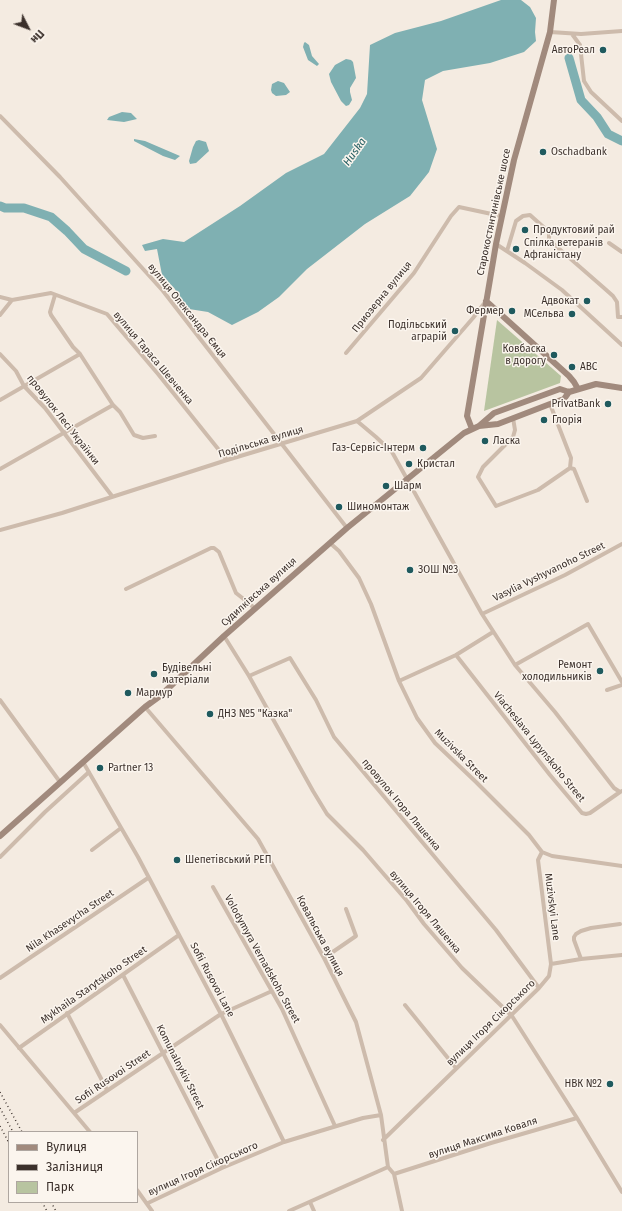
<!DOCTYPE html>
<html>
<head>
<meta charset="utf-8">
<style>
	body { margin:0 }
	#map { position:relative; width:622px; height:1211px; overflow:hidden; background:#f4ebe1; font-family:"Fira Sans",sans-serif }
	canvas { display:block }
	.legend { position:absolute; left:8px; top:1131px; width:130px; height:72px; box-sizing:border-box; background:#fbf5ee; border:1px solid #aea6a0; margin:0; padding:5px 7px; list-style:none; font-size:12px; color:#3b302b }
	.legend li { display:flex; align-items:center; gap:8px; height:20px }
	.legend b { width:20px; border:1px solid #aea6a0 }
	.north { position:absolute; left:8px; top:8px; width:40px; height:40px; -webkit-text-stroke:3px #fbf5ee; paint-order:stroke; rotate:132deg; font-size:11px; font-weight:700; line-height:16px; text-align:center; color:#3b302b }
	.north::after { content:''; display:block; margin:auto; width:14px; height:18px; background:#3b302b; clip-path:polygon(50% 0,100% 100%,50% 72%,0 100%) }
</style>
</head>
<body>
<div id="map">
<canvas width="622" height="1211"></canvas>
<ul class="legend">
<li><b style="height:5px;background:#a18a7d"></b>Вулиця</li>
<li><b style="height:5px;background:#3b302b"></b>Залізниця</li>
<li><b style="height:11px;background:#b8c4a0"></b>Парк</li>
</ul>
<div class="north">Пн</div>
</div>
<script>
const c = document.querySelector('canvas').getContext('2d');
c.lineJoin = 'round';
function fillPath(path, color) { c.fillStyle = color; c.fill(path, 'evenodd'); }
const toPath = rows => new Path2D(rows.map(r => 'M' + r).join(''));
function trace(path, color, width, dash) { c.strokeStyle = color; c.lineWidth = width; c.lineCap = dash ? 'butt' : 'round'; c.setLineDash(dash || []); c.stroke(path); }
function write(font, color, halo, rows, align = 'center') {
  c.font = font + ' "Fira Sans",sans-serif'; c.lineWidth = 3; c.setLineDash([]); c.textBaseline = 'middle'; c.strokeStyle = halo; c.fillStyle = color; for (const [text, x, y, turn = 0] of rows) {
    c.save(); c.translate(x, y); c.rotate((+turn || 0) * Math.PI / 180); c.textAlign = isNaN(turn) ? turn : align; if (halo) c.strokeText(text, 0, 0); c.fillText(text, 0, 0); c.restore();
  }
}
fillPath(toPath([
	[497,320,561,376,560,383,484,411]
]), '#b8c4a0');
fillPath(toPath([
	[501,0,521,0,530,7,536,18,535,32,536,41,524,52,490,63,443,71,425,80,422,100,437,149,429,172,410,196,365,224,307,269,279,297,258,312,232,325,208,312,189,309,179,300,175,289,162,275,157,249,145,251,142,245,163,239,184,242,240,206,286,173,324,154,360,108,367,94,370,45,395,33,441,21],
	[305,42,309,45,312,56,319,64,317,66,308,60,303,47,304,43],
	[346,59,351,60,353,62,356,78,350,88,350,92,352,100,349,105,346,106,341,101,331,82,329,74,335,65],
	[278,81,284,83,290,92,286,95,276,96,272,93,271,90,272,84],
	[122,112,131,113,137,119,124,122,107,120,109,117],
	[134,139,145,141,180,156,175,160,163,156,134,141],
	[199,140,206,142,209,151,196,163,190,164,189,161,193,147,196,141]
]), '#7fb0b2');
trace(toPath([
	[569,58,581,100,597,117,608,134,622,141],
	[0,206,5,208,24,208,51,217,67,231,84,249,126,271]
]), '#7fb0b2', 9);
trace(toPath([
	[550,32,581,34,622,31],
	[572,34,580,45,584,81,591,92,622,121],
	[0,116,60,177,163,291,347,528],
	[609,243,622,252],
	[496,244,525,263,562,290,622,345],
	[507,251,516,221,523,216,530,215,549,232,549,240,604,288,613,296,617,302,618,317,622,317],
	[55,295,50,312,51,315,73,347,80,354],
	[0,297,12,300,51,293,107,314,158,374,227,460],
	[0,315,12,300],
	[346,353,414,273,451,216,459,207,501,216],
	[0,354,16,371,24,386,45,408,112,496],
	[0,400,80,354,113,405,120,412,134,435,143,438,155,436],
	[513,418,515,430,513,437,483,467,478,477,496,506,538,490,570,468,571,458,550,404],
	[357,421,376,437,392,452,482,614,515,665,555,712,614,788,620,792,622,791],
	[570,468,574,469,587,501],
	[0,469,113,405],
	[0,530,62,513,227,460,357,421,421,378,473,318,486,301],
	[330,543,339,551,359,578,371,604,399,681,417,718,435,743,476,782,529,835,542,852,552,856,622,866],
	[126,589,211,548,214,548,219,552,236,593,250,604,255,609],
	[482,614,565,575,622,544],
	[224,636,249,676,313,791,327,814,363,850,407,901,424,924,462,968,512,1016,577,1118,622,1192],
	[456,655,550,775,582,813,586,814,590,813,620,792],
	[515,665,588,624,622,682],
	[249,676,290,658,316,700,334,737,496,930,539,988],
	[399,681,456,655,493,632],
	[607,690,622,685],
	[0,700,60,782],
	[145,707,258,839,324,958,356,1022,381,1115,388,1167,394,1174,402,1211],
	[83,762,138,857,188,952,221,1014,284,1142],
	[92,850,121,828],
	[542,852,538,860,551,964],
	[0,857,45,812,89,772],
	[213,887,282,1009,335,1126],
	[324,958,356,936,346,909],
	[581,959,574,940,574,937,576,934,581,931,591,928,620,924],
	[123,975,222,1168],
	[0,978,148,878],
	[405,1005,456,1068],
	[67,1013,107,1090],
	[0,1025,90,1132],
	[19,1048,179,935],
	[74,1113,221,1014,272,991],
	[383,1140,539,988,549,976,551,964,581,959,622,955],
	[394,1174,491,1143,577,1118],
	[137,1190,152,1211],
	[310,1202,314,1211],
	[148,1203,222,1168,284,1142,363,1118,381,1115],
	[289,1211,388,1167]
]), '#cdbbac', 4);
trace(toPath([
	[486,301,569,376,574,382,578,389],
	[569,392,596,384,622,388],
	[479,426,498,424,550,404,564,399,569,392],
	[472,429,467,416,496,244,514,160,550,32,554,0],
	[0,836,145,707,160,696,224,636,347,528,464,433,479,426,494,413,560,389,569,392]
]), '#a18a7d', 6);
trace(toPath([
	[0,1092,22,1132],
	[0,1108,13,1132],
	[0,1126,9,1143],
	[42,1202,47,1211],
	[51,1202,56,1211]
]), '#3b302b', 1.5, [1, 3]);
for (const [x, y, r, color] of [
	[603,50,4,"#1f5a5e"],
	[543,152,4,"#1f5a5e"],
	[525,230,4,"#1f5a5e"],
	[516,249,4,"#1f5a5e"],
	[587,301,4,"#1f5a5e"],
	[512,311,4,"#1f5a5e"],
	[572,314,4,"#1f5a5e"],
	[455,331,4,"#1f5a5e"],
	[554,355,4,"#1f5a5e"],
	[572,367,4,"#1f5a5e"],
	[608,404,4,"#1f5a5e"],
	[544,420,4,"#1f5a5e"],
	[485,441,4,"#1f5a5e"],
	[423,448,4,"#1f5a5e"],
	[409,464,4,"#1f5a5e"],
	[386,486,4,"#1f5a5e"],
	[339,507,4,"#1f5a5e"],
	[410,570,4,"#1f5a5e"],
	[600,671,4,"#1f5a5e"],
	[154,674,4,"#1f5a5e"],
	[128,693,4,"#1f5a5e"],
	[210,714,4,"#1f5a5e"],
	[100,768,4,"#1f5a5e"],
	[177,860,4,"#1f5a5e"],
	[610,1084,4,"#1f5a5e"]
]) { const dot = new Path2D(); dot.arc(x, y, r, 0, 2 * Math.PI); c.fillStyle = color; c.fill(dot); trace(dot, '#fbf5ee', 1.5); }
write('10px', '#3b302b', '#fbf5ee', [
	["АвтоРеал",595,50,"right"],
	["Oschadbank",551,152],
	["Продуктовий рай",533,230],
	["Спілка ветеранів",524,243],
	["Афганістану",524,255],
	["Адвокат",579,301,"right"],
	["Фермер",504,311,"right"],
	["МСельва",564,314,"right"],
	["Подільський",447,325,"right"],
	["аграрій",447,337,"right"],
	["Ковбаска",546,349,"right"],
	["в дорогу",546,361,"right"],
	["АВС",580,367],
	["PrivatBank",600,404,"right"],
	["Глорія",552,420],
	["Ласка",493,441],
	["Газ-Сервіс-Інтерм",415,448,"right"],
	["Кристал",417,464],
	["Шарм",394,486],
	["Шиномонтаж",347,507],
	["ЗОШ №3",418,570],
	["Ремонт",592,665,"right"],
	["холодильників",592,677,"right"],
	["Будівельні",162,668],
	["матеріали",162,680],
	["Мармур",136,693],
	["ДНЗ №5 \"Казка\"",218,714],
	["Partner 13",108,768],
	["Шепетівський РЕП",185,860],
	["НВК №2",602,1084,"right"]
], 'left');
write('10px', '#3b302b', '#fbf5ee', [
	["Старокостянтинівське шосе",494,212,-78],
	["Приозерна вулиця",382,297,-51],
	["вулиця Олександра Ємця",187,311,51],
	["вулиця Тараса Шевченка",153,358,50],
	["провулок Лесі Українки",63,420,52],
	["Подільська вулиця",261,442,-17],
	["Vasylia Vyshyvanoho Street",549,572,-26],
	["Судилківська вулиця",259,592,-42],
	["Viacheslava Lypynskoho Street",539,747,51],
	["Muzivska Street",461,756,45],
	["провулок Ігора Ляшенка",401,805,50],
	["Muzivskyi Lane",552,907,83],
	["вулиця Ігоря Ляшенка",425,912,50],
	["Nila Khasevycha Street",70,921,-34],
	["Ковальська вулиця",320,936,62],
	["Volodymyra Vernadskoho Street",262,959,61],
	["Sofii Rusovoi Lane",212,980,62],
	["Mykhaila Starytskoho Street",94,985,-35],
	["вулиця Ігоря Сікорського",491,1023,-44],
	["Komunalnykiv Street",180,1067,63],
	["Sofii Rusovoi Street",113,1077,-34],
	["вулиця Максима Коваля",483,1138,-18],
	["вулиця Ігоря Сікорського",203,1169,-24]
]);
write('italic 11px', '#1f5a5e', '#fbf5ee', [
	["Huska",355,152,-55]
]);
</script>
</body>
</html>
